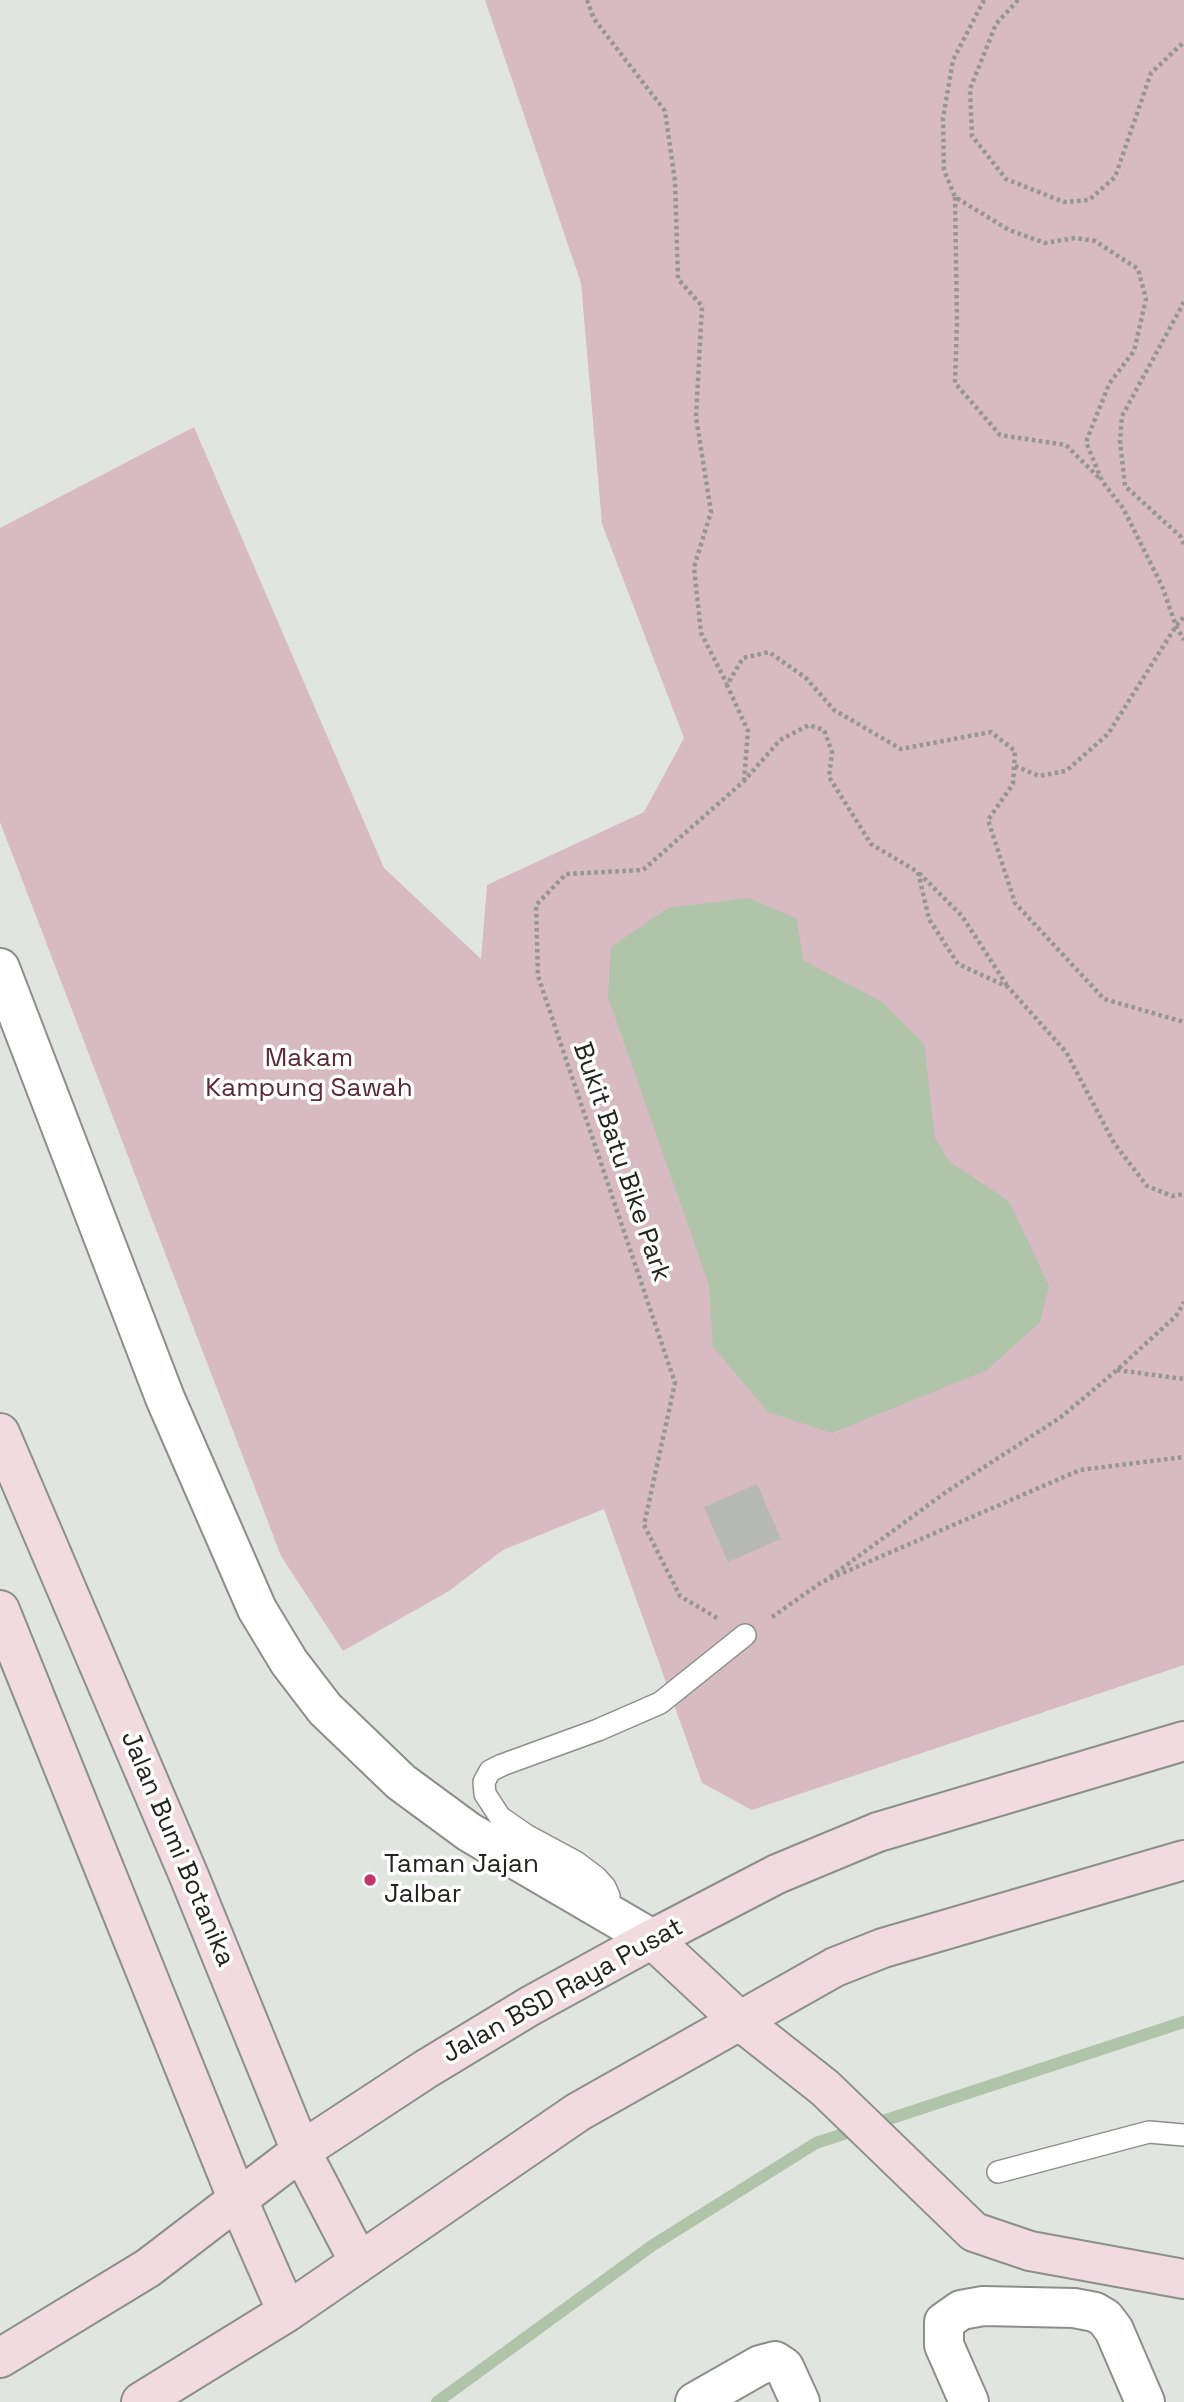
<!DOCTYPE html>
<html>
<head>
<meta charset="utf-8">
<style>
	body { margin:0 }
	canvas { display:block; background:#e1e5e0 }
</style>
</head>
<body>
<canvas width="1184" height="2402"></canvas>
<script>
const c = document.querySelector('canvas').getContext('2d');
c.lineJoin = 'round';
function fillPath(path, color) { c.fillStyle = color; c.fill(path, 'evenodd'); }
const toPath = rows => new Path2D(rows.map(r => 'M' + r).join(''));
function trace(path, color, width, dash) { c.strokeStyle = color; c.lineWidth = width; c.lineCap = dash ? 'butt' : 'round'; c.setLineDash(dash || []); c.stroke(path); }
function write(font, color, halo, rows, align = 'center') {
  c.font = font + ' "Space Grotesk",sans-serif'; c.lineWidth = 7; c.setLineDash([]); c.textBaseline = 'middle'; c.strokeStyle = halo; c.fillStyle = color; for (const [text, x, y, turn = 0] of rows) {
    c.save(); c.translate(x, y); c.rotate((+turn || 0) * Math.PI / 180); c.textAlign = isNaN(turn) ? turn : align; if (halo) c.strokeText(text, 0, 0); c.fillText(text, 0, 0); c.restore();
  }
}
fillPath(toPath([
	[485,0,1184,0,1184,1665,752,1810,702,1783,604,1509,503,1550,449,1591,343,1651,281,1556,0,822,0,528,194,427,384,868,481,959,487,885,644,812,684,738,602,524,581,283]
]), '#d8bac2');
fillPath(toPath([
	[749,898,797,919,803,960,882,1002,924,1044,935,1138,950,1162,1009,1201,1049,1286,1040,1322,987,1370,832,1433,768,1412,713,1347,709,1285,608,997,611,947,668,908]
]), '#b0c4a9');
trace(toPath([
	[437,2402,653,2245,816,2143,1184,2022]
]), '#b0c4a9', 12);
fillPath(toPath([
	[757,1484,781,1539,728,1562,704,1507]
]), '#b6b9b5');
const lane = toPath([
	[605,1911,609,1896,605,1887,596,1877,576,1862,526,1835,500,1817,485,1794,484,1782,490,1771,502,1765,598,1730,660,1703,745,1635],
	[998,2172,1149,2132,1184,2135]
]);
const street = toPath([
	[0,968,165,1398,257,1609,289,1662,325,1709,401,1782,469,1832,652,1939],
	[695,2402,760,2365,775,2361,784,2367,800,2402],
	[969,2402,944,2345,944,2322,961,2310,983,2306,1074,2308,1095,2312,1105,2318,1114,2330,1145,2402]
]);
const secondary = toPath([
	[0,1433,189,1876,301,2151,359,2262],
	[0,1610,237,2198,287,2312],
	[652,1939,739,2020,825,2088,974,2232,1030,2251,1184,2279],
	[0,2358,148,2268,301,2151,426,2069,530,2006,652,1939,777,1874,878,1832,1184,1741],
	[141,2402,287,2312,578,2112,835,1967,883,1948,1184,1860]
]);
trace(lane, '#8b8f8a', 24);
trace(street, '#8b8f8a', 42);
trace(secondary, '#8b8f8a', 42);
trace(toPath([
	[587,0,594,19,665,111,675,181,678,279,702,306,696,417,711,512,694,567,701,633,727,684],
	[984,0,953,60,943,118,944,170,955,197,1009,230,1045,243,1075,238,1095,241,1138,269,1146,299,1134,351,1109,384,1086,442,1102,481,1123,508,1162,586,1176,626,1184,640],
	[1018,0,996,24,970,89,972,136,1006,179,1064,202,1089,200,1115,177,1151,73,1184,42],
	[955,197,957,322,955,383,1000,435,1066,445,1099,478],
	[1184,302,1122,416,1120,441,1125,486,1180,536,1184,544],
	[1015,766,1039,776,1066,771,1108,734,1176,626,1184,617],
	[744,781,748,731,727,685,743,658,769,652,806,678,834,710,901,749,991,732,1015,751,1013,784,988,820,1015,903,1104,999,1184,1022],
	[919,873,962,916,1008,987],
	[1117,1370,1184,1379],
	[830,1577,946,1492,1061,1417,1117,1370,1176,1316,1184,1302],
	[772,1617,822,1582,1080,1470,1184,1457],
	[717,1618,680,1596,644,1525,675,1383,538,976,536,905,566,874,643,870,744,781,780,740,809,725,824,730,832,752,829,777,871,844,918,872,929,919,958,964,1008,987,1066,1052,1114,1143,1147,1186,1172,1196,1184,1194]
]), '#939692', 4.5, [3.5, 3.5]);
trace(lane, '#fff', 21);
trace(street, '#fff', 38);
trace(secondary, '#f2dae1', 38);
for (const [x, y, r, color] of [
	[370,1880,7,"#c0366d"]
]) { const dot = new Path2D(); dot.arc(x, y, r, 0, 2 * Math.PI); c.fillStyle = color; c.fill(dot); trace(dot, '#fff', 2.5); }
write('26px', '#5a2a39', '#fff', [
	["Makam",309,1059],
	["Kampung Sawah",309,1089]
]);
write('26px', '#232422', '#fff', [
	["Bukit Batu Bike Park",621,1162,71],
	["Jalan Bumi Botanika",177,1849,67],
	["Jalan BSD Raya Pusat",563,1991,-29]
]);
write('26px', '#232422', '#fff', [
	["Taman Jajan",384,1865],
	["Jalbar",384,1895]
], 'left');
</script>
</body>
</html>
